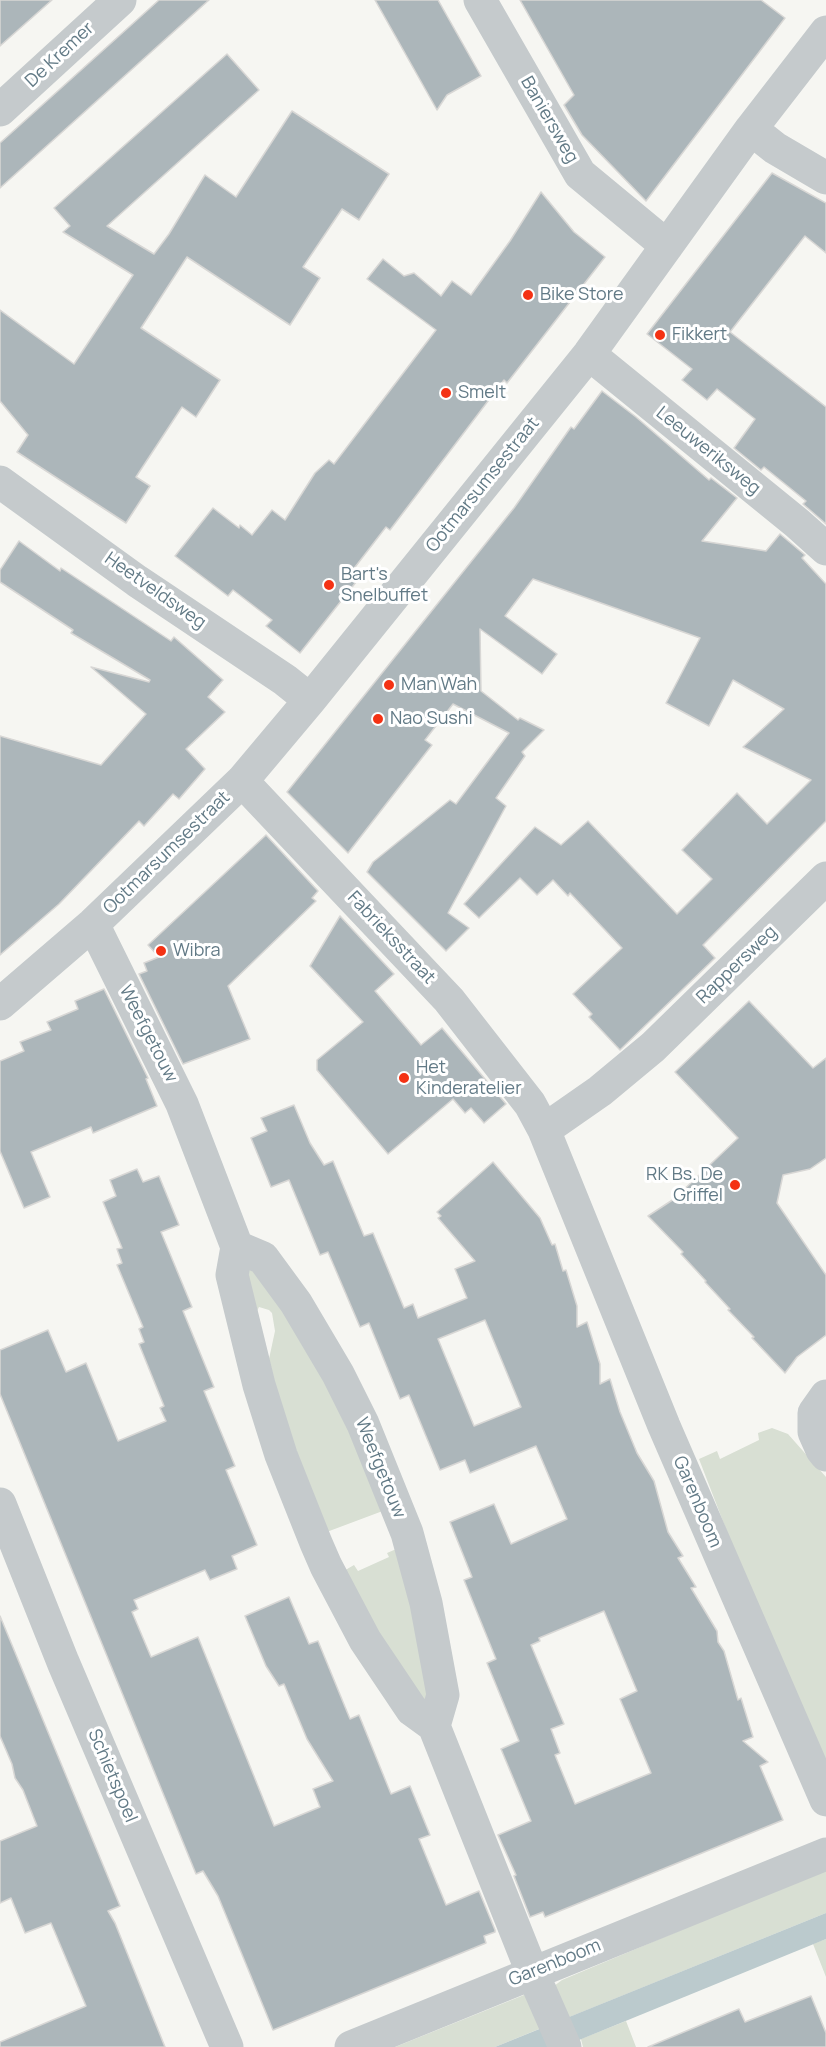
<!DOCTYPE html>
<html>
<head>
<meta charset="utf-8">
<style>
	body { margin:0 }
	canvas { display:block; background:#f6f6f2 }
</style>
</head>
<body>
<canvas width="826" height="2047"></canvas>
<script>
const c = document.querySelector('canvas').getContext('2d');
c.lineJoin = 'round';
function fillPath(path, color) { c.fillStyle = color; c.fill(path, 'evenodd'); }
const toPath = rows => new Path2D(rows.map(r => 'M' + r).join(''));
function trace(path, color, width, dash) { c.strokeStyle = color; c.lineWidth = width; c.lineCap = dash ? 'butt' : 'round'; c.setLineDash(dash || []); c.stroke(path); }
function write(font, color, halo, rows, align = 'center') {
  c.font = font + ' Manrope,sans-serif'; c.lineWidth = 6; c.setLineDash([]); c.textBaseline = 'middle'; c.strokeStyle = halo; c.fillStyle = color; for (const [text, x, y, turn = 0] of rows) {
    c.save(); c.translate(x, y); c.rotate((+turn || 0) * Math.PI / 180); c.textAlign = isNaN(turn) ? turn : align; if (halo) c.strokeText(text, 0, 0); c.fillText(text, 0, 0); c.restore();
  }
}
fillPath(toPath([
	[255,1267,297,1320,388,1509,324,1533,295,1464,269,1359,275,1331,272,1313,269,1310,259,1307,256,1313,247,1275,250,1269],
	[772,1428,788,1434,826,1477,826,1772,731,1542,699,1459,717,1451,720,1459,759,1440,758,1433],
	[401,1547,433,1693,421,1703,342,1572,354,1565,358,1571,389,1557,387,1553],
	[826,1869,826,1913,562,2020,554,1986,562,1980],
	[826,1939,826,1977,813,1944],
	[524,1995,529,1997,544,2027,495,2047,395,2047],
	[626,2021,636,2047,583,2047,581,2039]
]), '#d8dfd3');
fillPath(toPath([
	[826,1913,826,1939,562,2047,495,2047]
]), '#bbcacd');
const building = toPath([
	[0,0,52,0,0,46,0,0],
	[159,0,209,0,0,188,0,143,159,0],
	[375,0,438,0,481,76,447,95,437,110,375,0],
	[520,0,761,0,785,18,646,201,582,135,564,105,574,95,520,0],
	[227,54,259,90,107,226,154,254,169,234,205,175,236,197,292,111,389,174,359,220,342,209,303,267,320,278,290,325,187,257,141,328,220,380,196,417,182,407,136,477,150,486,126,523,17,452,28,435,0,401,0,310,74,364,133,275,63,232,70,226,54,208,227,54],
	[772,173,826,203,826,253,805,236,730,332,826,407,826,524,803,504,806,501,764,467,761,470,734,448,755,419,717,389,707,400,682,380,692,369,647,334,772,173],
	[541,192,574,232,605,257,507,383,504,380,390,530,386,527,352,571,360,577,300,653,266,626,272,620,233,590,228,596,175,556,213,508,239,528,240,525,252,535,272,510,285,520,315,473,329,460,334,464,436,330,367,279,383,259,404,276,414,273,441,296,452,281,471,295,510,241,541,192],
	[602,391,636,417,709,480,711,478,737,498,702,541,766,551,780,534,805,555,802,558,826,584,826,821,703,945,715,958,620,1050,589,1017,592,1014,573,994,622,948,570,893,568,896,553,880,537,895,520,878,479,918,464,904,535,827,561,845,588,821,677,914,712,879,682,850,737,793,767,824,811,780,743,747,784,709,733,680,709,726,666,703,700,638,533,579,505,616,557,654,542,674,480,629,481,691,518,720,520,718,544,730,522,752,525,756,496,798,506,806,448,913,469,928,446,951,367,872,373,862,450,800,456,804,509,733,453,704,425,740,432,745,348,853,287,792,514,508,571,427,574,429,602,391],
	[19,541,60,571,61,568,171,641,174,637,223,680,208,697,225,712,186,749,205,769,179,799,173,794,144,826,139,821,59,904,0,955,0,736,101,765,146,714,91,667,149,682,150,680,71,633,73,630,0,582,0,570,19,541],
	[266,835,318,891,312,898,316,901,228,986,250,1039,183,1064,139,974,147,971,144,963,159,957,148,945,266,835],
	[340,916,394,974,375,991,421,1045,442,1028,506,1104,484,1123,471,1108,465,1113,453,1099,388,1154,317,1070,317,1060,363,1022,310,966,340,916],
	[104,989,148,1078,146,1079,157,1106,93,1133,91,1127,31,1152,50,1197,24,1208,0,1151,0,1061,24,1051,20,1042,51,1030,47,1022,78,1009,75,1001,104,989],
	[749,1001,813,1068,826,1058,826,1158,810,1169,783,1175,777,1203,826,1275,826,1335,797,1357,785,1373,752,1338,754,1337,728,1310,730,1309,705,1282,706,1281,681,1254,683,1252,648,1216,674,1199,738,1138,675,1072,749,1001],
	[294,1105,310,1143,324,1165,333,1161,364,1236,373,1233,404,1308,413,1304,418,1318,467,1298,455,1269,475,1261,438,1218,441,1216,437,1212,493,1162,540,1218,552,1245,555,1244,563,1271,566,1270,577,1306,577,1327,587,1322,600,1364,600,1384,610,1379,620,1412,637,1453,654,1481,668,1532,683,1556,678,1558,696,1587,691,1588,717,1631,718,1642,724,1651,738,1700,741,1698,753,1737,743,1741,768,1762,760,1766,783,1820,545,1917,543,1912,530,1917,514,1876,516,1875,498,1835,531,1821,501,1749,519,1741,487,1663,496,1659,464,1580,472,1577,450,1522,494,1504,511,1544,567,1519,536,1446,470,1473,465,1460,440,1470,409,1395,400,1399,369,1323,360,1327,328,1252,320,1255,289,1180,271,1187,251,1138,267,1131,261,1118,294,1105],
	[485,1320,521,1407,474,1426,438,1339,485,1320],
	[604,1611,637,1691,620,1699,651,1773,575,1804,555,1755,560,1753,551,1729,564,1724,531,1645,540,1641,539,1638,604,1611],
	[137,1169,143,1182,159,1176,179,1225,161,1232,192,1307,183,1311,214,1387,204,1391,235,1466,226,1470,257,1545,232,1556,237,1569,210,1580,205,1570,134,1600,138,1609,132,1612,151,1657,198,1637,274,1826,320,1807,313,1789,333,1781,307,1739,284,1684,279,1686,266,1666,245,1616,289,1597,309,1644,318,1641,350,1719,359,1715,391,1794,410,1786,430,1835,419,1839,446,1905,479,1891,495,1930,495,1932,484,1936,486,1943,273,2030,218,1896,203,1871,196,1874,0,1394,0,1350,48,1330,66,1372,86,1363,118,1441,166,1421,160,1408,164,1406,139,1344,144,1342,139,1329,143,1327,117,1265,122,1263,117,1249,122,1248,103,1202,116,1196,110,1180,137,1169],
	[0,1616,120,1906,108,1911,115,1923,165,2047,0,2047,0,2042,86,2006,51,1923,25,1933,11,1898,0,1903,0,1841,37,1826,23,1790,15,1778,12,1764,0,1736,0,1616],
	[811,1996,826,2033,826,2047,648,2047,739,2009,745,2022,811,1996]
]);
fillPath(building, '#acb6ba');
trace(building, '#d8d7d5', 1.5);
trace(toPath([
	[480,0,580,174,667,246],
	[0,110,120,0],
	[751,129,775,148,826,178],
	[589,354,797,523,826,549],
	[0,482,137,581,285,680,310,700],
	[242,781,449,1000,530,1104,544,1130,600,1091,653,1047,826,878],
	[93,924,182,1104,237,1247,263,1258,296,1303,338,1374,363,1424,407,1533,426,1603,443,1695,434,1726,532,1972,565,2047],
	[0,1004,93,924,242,781,310,700,589,354,751,129,826,32],
	[544,1130,664,1426,826,1800],
	[237,1247,232,1275,259,1385,281,1455,316,1543,326,1566,365,1640,412,1710,434,1726],
	[826,1396,814,1413,814,1432,822,1450,826,1455],
	[0,1504,63,1662,227,2047],
	[351,2047,826,1854]
]), '#c5cacc', 33);
for (const [x, y, r, color] of [
	[528,295,6,"#f43214"],
	[660,335,6,"#f43214"],
	[446,393,6,"#f43214"],
	[329,585,6,"#f43214"],
	[389,685,6,"#f43214"],
	[378,719,6,"#f43214"],
	[161,951,6,"#f43214"],
	[404,1078,6,"#f43214"],
	[735,1185,6,"#f43214"]
]) { const dot = new Path2D(); dot.arc(x, y, r, 0, 2 * Math.PI); c.fillStyle = color; c.fill(dot); trace(dot, '#fff', 2); }
write('18px', '#627a86', '#fff', [
	["De Kremer",60,55,-43],
	["Baniersweg",549,120,60],
	["Leeuweriksweg",708,451,39],
	["Ootmarsumsestraat",483,485,-51],
	["Heetveldsweg",155,591,35],
	["Ootmarsumsestraat",167,853,-44],
	["Fabrieksstraat",391,938,47],
	["Rappersweg",737,965,-44],
	["Weefgetouw",148,1034,63],
	["Weefgetouw",380,1468,68],
	["Garenboom",697,1502,67],
	["Schietspoel",112,1776,67],
	["Garenboom",555,1963,-22]
]);
write('18px', '#627a86', '#fff', [
	["Bike Store",540,295],
	["Fikkert",672,335],
	["Smelt",458,393],
	["Bart's",341,575],
	["Snelbuffet",341,596],
	["Man Wah",401,685],
	["Nao Sushi",390,719],
	["Wibra",173,951],
	["Het",416,1068],
	["Kinderatelier",416,1089],
	["RK Bs. De",723,1175,"right"],
	["Griffel",723,1196,"right"]
], 'left');
</script>
</body>
</html>
